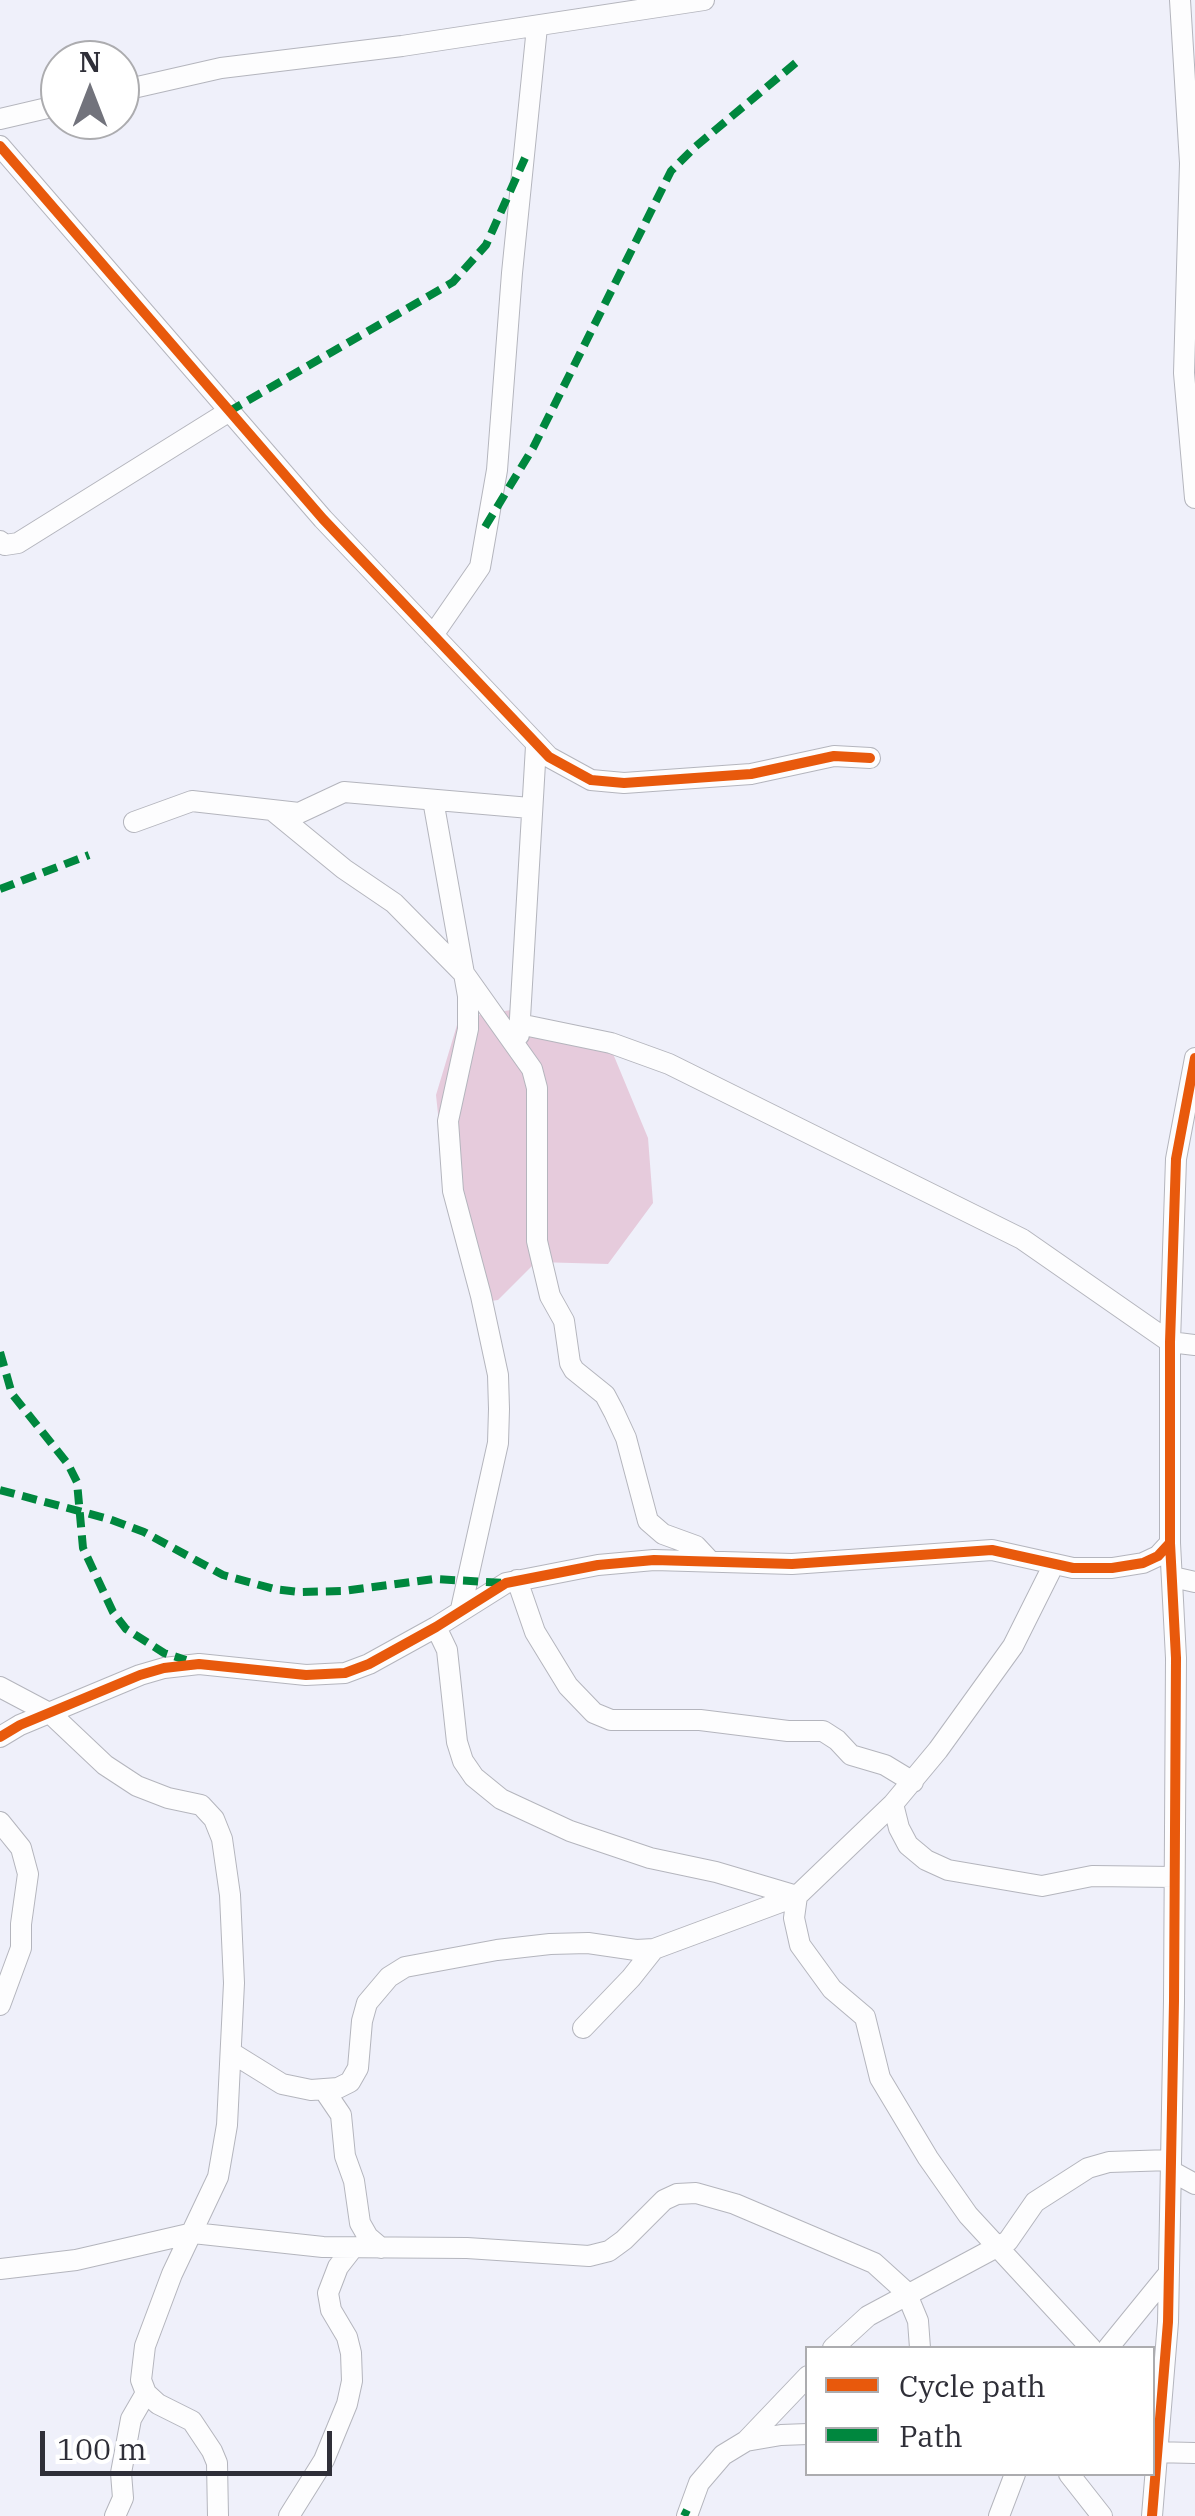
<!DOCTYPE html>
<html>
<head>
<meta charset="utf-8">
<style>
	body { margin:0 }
	#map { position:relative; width:1195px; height:2516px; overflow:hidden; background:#eff0fa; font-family:"IBM Plex Serif",serif }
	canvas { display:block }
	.legend { position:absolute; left:805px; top:2346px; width:350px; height:130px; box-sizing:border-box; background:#fff; border:2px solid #acacaf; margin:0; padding:12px 18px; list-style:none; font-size:30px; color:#2f2f38 }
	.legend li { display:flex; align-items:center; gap:20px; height:50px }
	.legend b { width:50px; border:2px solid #acacaf }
	.north { position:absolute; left:40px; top:40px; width:100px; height:100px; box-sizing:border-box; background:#fff; border:2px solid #acacaf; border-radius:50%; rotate:0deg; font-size:28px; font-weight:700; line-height:40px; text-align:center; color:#2f2f38 }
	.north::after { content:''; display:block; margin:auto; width:35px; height:45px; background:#72737c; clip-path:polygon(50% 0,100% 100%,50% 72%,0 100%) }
	.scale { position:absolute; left:40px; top:2431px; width:292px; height:45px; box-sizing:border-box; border:5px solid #2f2f38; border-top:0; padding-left:12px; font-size:30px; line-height:35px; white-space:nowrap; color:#2f2f38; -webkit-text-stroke:8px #fff; paint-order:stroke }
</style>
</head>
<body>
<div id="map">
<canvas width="1195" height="2516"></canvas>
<ul class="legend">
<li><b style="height:12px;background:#e8590c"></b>Cycle path</li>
<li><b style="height:12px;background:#00873e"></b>Path</li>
</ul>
<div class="north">N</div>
<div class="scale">100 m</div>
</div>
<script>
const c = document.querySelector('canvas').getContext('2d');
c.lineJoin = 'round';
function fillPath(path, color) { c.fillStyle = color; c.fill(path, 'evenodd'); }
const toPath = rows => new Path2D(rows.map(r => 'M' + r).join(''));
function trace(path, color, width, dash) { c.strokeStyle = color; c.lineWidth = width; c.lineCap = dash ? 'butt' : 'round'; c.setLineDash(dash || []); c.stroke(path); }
fillPath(toPath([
	[517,1009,544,1028,609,1044,648,1138,653,1203,608,1264,536,1262,498,1300,491,1301,448,1209,436,1095,457,1025,474,1016]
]), '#e6cbdc');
const minor = toPath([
	[1180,0,1190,163,1184,373,1195,498],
	[120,91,221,68,402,46,704,0],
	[0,119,60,105],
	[0,146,323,519,549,757,591,780,624,783,751,774,834,756,870,758],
	[0,541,5,545,18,543,228,412],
	[433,635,480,567,497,470,512,273,537,27],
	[433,800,468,996,468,1029,448,1121,453,1191,481,1296,498,1375,499,1409,498,1443,461,1609],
	[272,810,344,869,394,903,466,976,532,1069,537,1088,537,1241,550,1296,564,1321,570,1363,574,1370,605,1395,614,1412,626,1438,648,1521,663,1534,696,1546,710,1561],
	[134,822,192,801,299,813,344,792,530,808],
	[519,1024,611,1043,669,1064,1022,1239,1170,1342,1195,1345],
	[519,1035,536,746],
	[1173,1577,1195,1582],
	[517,1580,535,1632,568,1686,594,1713,611,1720,700,1720,788,1731,823,1731,837,1740,851,1755,885,1765,913,1782],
	[436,1627,447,1650,457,1742,463,1761,474,1777,501,1799,570,1831,650,1858,716,1872,797,1896,794,1918,800,1945,832,1989,865,2017,880,2078,928,2158,968,2215,1091,2348],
	[0,1687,51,1714,105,1765,137,1786,168,1798,201,1805,214,1819,222,1839,230,1895,234,1983,227,2125,218,2177,172,2274,145,2346,141,2380,146,2393,158,2404,192,2421,212,2451,217,2463,218,2516],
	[0,1737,20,1725,140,1675,164,1668,199,1664,306,1675,345,1673,369,1664,436,1627,506,1583,598,1565,654,1560,792,1564,992,1550,1073,1568,1112,1568,1143,1563,1158,1556,1170,1543],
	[893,1804,899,1828,908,1845,926,1860,948,1870,1042,1886,1092,1876,1174,1877],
	[0,1822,21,1848,28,1874,21,1924,21,1948,0,2005],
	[583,2028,631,1978,654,1949],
	[232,2053,282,2084,311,2090,338,2088,350,2082,358,2068,362,2021,367,2003,389,1977,405,1967,497,1950,550,1944,588,1943,636,1950,654,1949,797,1896,893,1804,938,1750,1013,1646,1054,1564],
	[324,2090,341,2115,345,2156,354,2181,360,2223,368,2237,381,2248],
	[1171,2171,1195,2184],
	[0,2269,76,2260,193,2233,323,2247,467,2248,589,2256,609,2251,624,2240,664,2200,677,2194,696,2193,735,2204,874,2263,906,2292,918,2321,920,2348],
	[833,2348,868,2316,1008,2241,1035,2202,1088,2168,1109,2162,1171,2160],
	[1108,2348,1169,2273],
	[746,2441,808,2376],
	[1152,2452,1195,2453],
	[1069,2474,1102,2516],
	[115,2516,123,2498,121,2473,131,2419,146,2393],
	[289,2516,324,2460,347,2404,352,2381,351,2353,347,2337,331,2310,328,2293,338,2267,352,2249],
	[687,2516,699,2483,723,2455,746,2441,781,2435,808,2434],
	[999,2516,1015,2474],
	[1152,2516,1168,2322,1174,2001,1176,1658,1170,1543,1170,1342,1176,1159,1195,1058]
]);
trace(minor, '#b4b5bd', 22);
trace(minor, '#fdfdfe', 20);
trace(toPath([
	[228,412,453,282,486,245,525,158],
	[485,527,533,448,671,171,695,147,798,61],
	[0,889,89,855],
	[0,1352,12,1394,68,1464,77,1482,83,1548,113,1612,126,1629,164,1653,186,1660],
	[0,1490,109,1519,144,1532,223,1575,274,1589,299,1592,343,1591,434,1579,506,1583],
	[684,2516,687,2510]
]), '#00873e', 8, [15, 8]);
trace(toPath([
	[0,146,323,519,549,757,591,780,624,783,751,774,834,756,870,758],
	[0,1737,20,1725,140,1675,164,1668,199,1664,306,1675,345,1673,369,1664,436,1627,506,1583,598,1565,654,1560,792,1564,992,1550,1073,1568,1112,1568,1143,1563,1158,1556,1170,1543],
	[1152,2516,1168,2322,1174,2001,1176,1658,1170,1543,1170,1342,1176,1159,1195,1058]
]), '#e8590c', 10);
</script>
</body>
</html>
